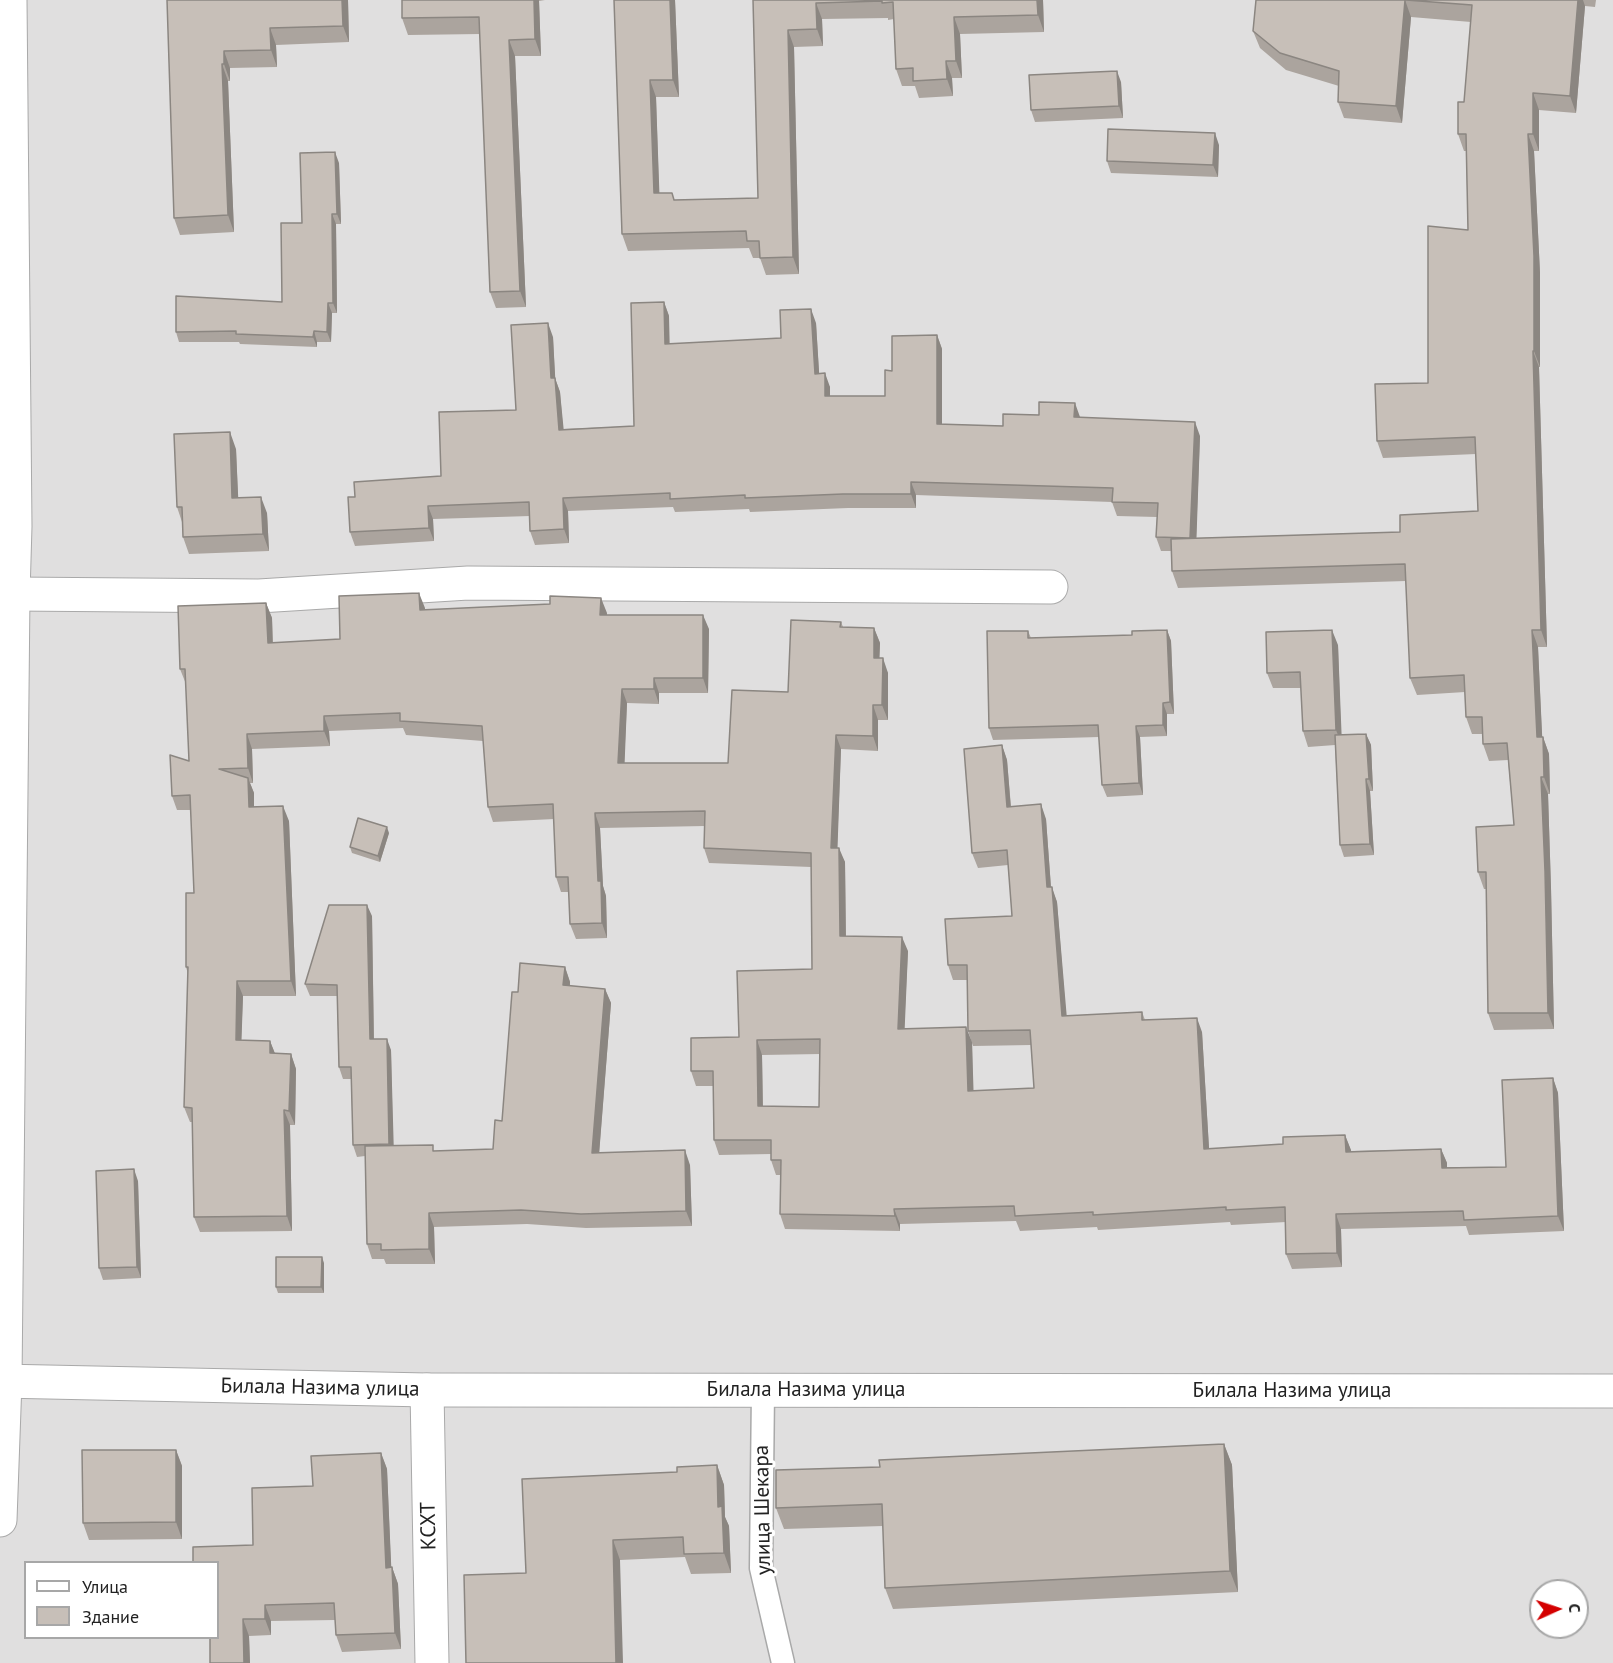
<!DOCTYPE html>
<html>
<head>
<meta charset="utf-8">
<style>
	body { margin:0 }
	#map { position:relative; width:1613px; height:1663px; overflow:hidden; background:#f2efe9; font-family:"PT Sans",sans-serif }
	canvas { display:block }
	.legend { position:absolute; left:24px; top:1561px; width:195px; height:78px; box-sizing:border-box; background:#fff; border:2px solid #a7a7a7; margin:0; padding:8px 10px; list-style:none; font-size:18px; color:#222 }
	.legend li { display:flex; align-items:center; gap:12px; height:30px }
	.legend b { width:30px; border:2px solid #a7a7a7 }
	.north { position:absolute; left:1529px; top:1579px; width:60px; height:60px; box-sizing:border-box; background:#fff; border:2px solid #a7a7a7; border-radius:50%; rotate:87deg; font-size:16px; font-weight:700; line-height:24px; text-align:center; color:#222 }
	.north::after { content:''; display:block; margin:auto; width:21px; height:27px; background:#d40000; clip-path:polygon(50% 0,100% 100%,50% 72%,0 100%) }
</style>
</head>
<body>
<div id="map">
<canvas width="1613" height="1663"></canvas>
<ul class="legend">
<li><b style="height:8px;background:#fff"></b>Улица</li>
<li><b style="height:16px;background:#c7bfb8"></b>Здание</li>
</ul>
<div class="north">С</div>
</div>
<script>
const c = document.querySelector('canvas').getContext('2d');
c.lineJoin = 'round';
function fillPath(path, color) { c.fillStyle = color; c.fill(path, 'evenodd'); }
const toPath = rows => new Path2D(rows.map(r => 'M' + r).join(''));
function trace(path, color, width, dash) { c.strokeStyle = color; c.lineWidth = width; c.lineCap = dash ? 'butt' : 'round'; c.setLineDash(dash || []); c.stroke(path); }
function write(font, color, halo, rows, align = 'center') {
  c.font = font + ' "PT Sans",sans-serif'; c.lineWidth = 6; c.setLineDash([]); c.textBaseline = 'middle'; c.strokeStyle = halo; c.fillStyle = color; for (const [text, x, y, turn = 0] of rows) {
    c.save(); c.translate(x, y); c.rotate((+turn || 0) * Math.PI / 180); c.textAlign = isNaN(turn) ? turn : align; if (halo) c.strokeText(text, 0, 0); c.fillText(text, 0, 0); c.restore();
  }
}
fillPath(toPath([
	[0,0,1613,0,1613,1663,0,1663],
	[26,1562,218,1562,218,1638,26,1638],
	[1541,1591,1577,1591,1577,1627,1541,1627]
]), '#e0dfdf');
const service = toPath([
	[763,1390,761,1568,783,1663]
]);
const minor = toPath([
	[13,594,259,596,468,583,1051,587],
	[427,1390,432,1663],
	[0,1520,5,1381]
]);
const tertiary = toPath([
	[0,1381,427,1390,1613,1391],
	[5,1381,13,594,15,526,10,0]
]);
trace(service, '#a9a9a9', 25);
trace(minor, '#a9a9a9', 35);
trace(tertiary, '#a9a9a9', 35);
trace(service, '#fff', 22);
trace(minor, '#fff', 33);
trace(tertiary, '#fff', 33);
fillPath(toPath([
	[167,0,348,0,349,42,276,45,277,67,230,68,230,81,228,81,234,232,180,235,174,218],
	[402,0,545,0,539,1,541,56,515,56,526,307,496,308,490,292,480,34,408,35,402,18],
	[614,0,675,0,679,97,656,97,659,193,675,200,758,198,753,0,1043,0,1044,32,960,34,962,78,952,78,953,96,919,98,915,86,902,86,896,69,894,19,888,20,888,18,822,19,823,46,794,47,799,274,766,275,760,258,753,258,749,248,628,251,622,234],
	[1256,0,1596,0,1595,7,1585,6,1576,113,1539,110,1539,151,1534,151,1540,273,1540,367,1539,367,1547,647,1538,647,1542,737,1543,737,1549,754,1550,794,1548,794,1551,888,1554,1029,1494,1030,1488,1013,1486,889,1484,889,1478,872,1514,825,1508,760,1489,761,1483,744,1483,734,1472,734,1466,717,1465,692,1417,695,1410,678,1406,581,1178,588,1172,571,1172,551,1161,551,1156,537,1157,517,1117,516,1112,502,916,495,916,508,848,508,750,512,749,509,675,512,673,507,568,511,569,543,535,545,530,531,530,516,433,519,434,541,355,546,350,532,355,497,441,476,516,410,553,337,555,378,560,392,563,429,634,426,664,302,669,316,669,344,781,338,816,323,819,373,830,387,830,396,885,396,892,371,937,335,942,349,942,424,1003,426,1080,417,1200,436,1196,538,1400,532,1478,511,1476,454,1383,458,1377,441,1428,383,1468,230,1466,151,1464,151,1458,134,1464,102,1471,22,1411,17,1402,123,1344,118,1338,102,1339,86,1286,70,1260,48,1253,31],
	[1121,82,1123,118,1035,122,1031,110],
	[1219,145,1218,177,1111,173,1107,161],
	[339,163,341,224,336,224,337,313,332,313,331,342,317,342,317,347,240,344,239,342,179,342,176,332,282,302,302,223],
	[236,449,238,498,267,513,269,551,189,554,183,537,182,522,177,507],
	[601,598,606,615,709,629,708,693,659,693,659,704,627,703,624,763,728,763,788,692,841,622,843,627,874,628,880,643,879,658,888,673,888,720,878,720,878,751,841,749,837,848,845,862,846,936,908,951,904,1029,972,1042,973,1091,1034,1088,1031,1045,973,1046,968,1031,968,980,953,980,948,965,1012,916,1008,865,978,868,972,853,1002,745,1007,760,1011,807,1046,819,1051,887,1057,902,1066,1016,1142,1012,1145,1020,1202,1032,1209,1149,1283,1144,1345,1135,1351,1151,1441,1149,1447,1163,1447,1167,1506,1167,1553,1078,1558,1093,1564,1231,1469,1235,1466,1226,1341,1229,1342,1267,1292,1269,1286,1254,1286,1222,1231,1225,1230,1222,1098,1230,1097,1227,1020,1231,1016,1221,900,1224,900,1231,785,1229,780,1214,781,1175,776,1175,771,1160,771,1154,719,1155,714,1140,713,1086,696,1086,691,1071,739,1037,812,969,811,867,709,863,704,848,705,826,600,828,603,886,606,896,607,938,576,939,570,924,569,892,561,892,556,877,554,819,493,822,488,807,483,741,406,735,403,728,329,731,330,746,252,749,253,783,250,783,254,793,254,807,289,821,296,996,243,996,241,1040,270,1041,275,1054,291,1054,296,1069,295,1125,290,1125,292,1231,200,1232,194,1217,192,1122,190,1122,184,1107,188,974,186,967,194,893,191,810,177,810,172,796,189,761,186,684,180,669,266,603,272,618,273,643,340,639,425,608,425,610,550,604],
	[820,1054,819,1107,763,1106,762,1055],
	[1167,630,1171,641,1174,714,1167,714,1167,736,1140,737,1143,795,1107,797,1102,785,1099,737,993,740,989,728,1028,631,1031,638,1132,635],
	[1338,645,1341,735,1366,734,1371,745,1373,791,1370,791,1374,855,1344,857,1340,845,1335,745,1308,747,1303,731,1301,688,1273,688,1267,673],
	[389,833,380,862,352,853,350,847],
	[372,916,374,1039,391,1050,393,1145,435,1151,493,1149,502,1121,518,992,565,967,570,982,570,986,605,989,611,1003,599,1153,690,1165,692,1226,586,1228,527,1224,434,1227,435,1264,386,1264,384,1259,372,1259,367,1244,365,1156,357,1157,353,1145,351,1079,343,1079,339,1067,337,996,310,996,305,984],
	[138,1181,141,1278,103,1280,99,1268],
	[324,1263,324,1293,278,1293,276,1287],
	[1224,1444,1232,1465,1238,1592,893,1609,885,1588,883,1526,784,1529,776,1508,880,1467],
	[176,1450,182,1466,182,1539,89,1540,83,1523],
	[381,1453,387,1469,391,1568,392,1567,398,1584,401,1649,342,1652,336,1635,335,1620,271,1621,271,1635,249,1636,250,1663,210,1663,253,1545,313,1486],
	[717,1465,724,1485,725,1517,729,1526,731,1573,691,1574,685,1557,620,1560,526,1573,677,1472]
]), '#aba49e');
fillPath(toPath([
	[342,0,348,0,349,42,343,26],
	[534,0,539,0,541,56,535,39],
	[670,0,675,0,679,97,673,80],
	[1037,0,1043,0,1044,32,1038,15],
	[1405,0,1411,17,1402,123,1396,106],
	[1578,0,1583,0,1585,6,1576,113,1570,96],
	[816,3,822,19,823,46,817,29],
	[954,17,960,34,962,78,956,61],
	[270,28,276,45,277,67,271,50],
	[788,30,794,47,799,274,793,257],
	[509,40,515,56,526,307,520,291],
	[224,51,230,68,230,81,224,64],
	[946,61,952,78,953,96,947,79],
	[222,64,228,81,234,232,228,215],
	[1117,71,1121,82,1123,118,1119,106],
	[650,80,656,97,660,210,654,193],
	[1533,93,1539,110,1539,151,1533,134],
	[1215,133,1219,145,1218,177,1213,165],
	[1528,134,1534,151,1540,273,1540,367,1534,351],
	[335,152,339,163,341,224,337,214],
	[332,214,336,224,337,313,333,303],
	[664,302,669,316,670,358,665,344],
	[328,303,332,313,331,342,327,332],
	[811,309,816,323,820,387,815,374],
	[548,323,553,337,556,392,551,378],
	[314,331,317,342,317,347,313,337],
	[937,335,942,349,942,438,937,424],
	[1533,351,1539,367,1547,647,1541,630],
	[825,373,830,387,830,410,825,396],
	[555,378,560,392,565,443,559,430],
	[1075,403,1080,417,1074,417],
	[1195,422,1200,436,1196,552,1190,538],
	[230,432,236,449,239,515,232,498],
	[911,482,916,495,916,508,911,494],
	[261,497,267,513,269,551,263,534],
	[563,498,568,511,569,543,564,529],
	[428,506,433,519,434,541,429,528],
	[419,593,425,608,425,625,420,610],
	[601,598,607,613,606,629,600,615],
	[266,603,272,618,273,658,268,643],
	[703,615,709,629,708,693,703,678],
	[874,628,880,643,879,673,874,658],
	[1167,630,1171,641,1174,714,1170,702],
	[1332,630,1338,645,1342,745,1336,730],
	[1532,630,1538,647,1543,754,1537,737],
	[883,658,888,673,888,720,882,705],
	[654,678,659,693,659,704,654,689],
	[622,689,627,703,624,778,618,763],
	[1163,703,1167,714,1167,736,1163,725],
	[873,705,878,720,878,751,873,736],
	[324,716,329,731,330,746,324,731],
	[1136,726,1140,737,1143,795,1139,783],
	[247,734,252,749,253,783,248,768],
	[1366,734,1371,745,1373,791,1369,779],
	[836,735,841,749,837,862,831,848],
	[1543,737,1549,754,1550,794,1544,777],
	[1002,745,1007,760,1012,822,1007,807],
	[1541,777,1548,794,1551,888,1554,1029,1548,1013],
	[248,778,254,793,254,821,249,807],
	[1366,779,1370,791,1374,855,1370,844],
	[1041,804,1046,819,1052,902,1047,887],
	[283,806,289,821,296,996,291,981],
	[595,813,600,828,603,886,606,896,607,938,602,923,598,881],
	[387,827,389,833,380,862,378,856],
	[839,848,845,862,846,951,840,936],
	[1052,887,1057,902,1068,1031,1062,1016],
	[367,905,372,916,374,1051,370,1039],
	[902,937,908,951,904,1044,898,1029],
	[565,967,570,982,569,1000,563,985],
	[237,981,243,996,241,1055,236,1040],
	[605,989,611,1003,598,1168,592,1153],
	[1197,1018,1202,1032,1210,1164,1204,1149],
	[966,1027,972,1042,974,1106,968,1091],
	[387,1039,391,1050,394,1156,389,1144],
	[757,1040,762,1055,763,1121,758,1106],
	[270,1041,276,1056,270,1053],
	[291,1054,296,1069,295,1125,289,1111],
	[1553,1078,1558,1093,1564,1231,1558,1216],
	[284,1110,290,1125,292,1231,287,1216],
	[1345,1135,1351,1150,1352,1166,1346,1152],
	[1441,1149,1447,1163,1447,1182,1442,1168],
	[685,1150,690,1165,692,1226,686,1211],
	[134,1169,138,1181,141,1278,137,1267],
	[894,1209,900,1224,900,1231,895,1216],
	[429,1213,434,1227,435,1264,429,1249],
	[1336,1214,1341,1229,1342,1267,1337,1253],
	[322,1257,324,1263,324,1293,321,1287],
	[1224,1444,1232,1465,1238,1592,1230,1571],
	[176,1450,182,1466,182,1539,176,1522],
	[381,1453,387,1469,392,1584,386,1568],
	[717,1465,724,1485,725,1517,729,1526,731,1573,724,1553,718,1507],
	[613,1540,620,1560,623,1663,616,1663],
	[392,1567,398,1584,401,1649,395,1633],
	[265,1605,271,1621,271,1635,265,1619],
	[243,1619,249,1636,250,1663,244,1663]
]), '#8b8681');
const building = toPath([
	[167,0,342,0,343,26,270,28,271,50,224,51,224,64,222,64,228,215,174,218,167,0],
	[402,0,534,0,535,39,509,40,520,291,490,292,479,17,402,18,402,0],
	[614,0,670,0,673,80,650,80,654,193,672,193,674,200,758,198,753,0,1037,0,1038,15,954,17,956,61,946,61,947,79,913,81,913,68,896,69,893,2,882,3,882,1,816,3,817,29,788,30,793,257,760,258,759,241,747,241,746,231,622,234,614,0],
	[1256,0,1405,0,1396,106,1338,102,1339,71,1280,53,1253,31,1256,0],
	[1406,0,1578,0,1570,96,1533,93,1533,134,1528,134,1534,256,1534,351,1533,351,1541,630,1532,630,1537,737,1543,737,1544,777,1541,777,1545,871,1548,1013,1488,1013,1486,872,1478,872,1476,827,1514,825,1507,743,1483,744,1482,717,1466,717,1464,675,1410,678,1405,564,1172,571,1171,539,1400,532,1400,515,1478,511,1475,437,1377,441,1375,384,1428,383,1428,226,1468,230,1466,134,1458,134,1458,102,1464,102,1472,5,1406,0],
	[1117,71,1119,106,1031,110,1029,75,1117,71],
	[1108,129,1215,133,1213,165,1107,161,1108,129],
	[335,152,337,214,332,214,333,303,328,303,327,332,314,331,313,337,236,334,236,331,176,332,176,296,282,302,281,223,302,223,300,153,335,152],
	[664,302,665,344,781,338,780,310,811,309,815,374,825,373,825,396,885,396,885,370,892,371,892,336,937,335,937,424,1003,426,1003,414,1039,415,1039,402,1075,403,1074,417,1195,422,1190,538,1156,537,1158,503,1112,502,1113,488,911,482,911,494,843,494,745,498,745,495,670,499,670,493,563,498,564,529,530,531,529,502,428,506,429,528,350,532,348,497,355,497,354,482,441,476,439,412,516,410,511,325,548,323,551,378,555,378,559,430,634,426,631,303,664,302],
	[230,432,232,498,261,497,263,534,183,537,182,507,177,507,174,434,230,432],
	[419,593,420,610,550,604,550,596,601,598,600,615,703,615,703,678,654,678,654,689,622,689,618,763,728,763,732,690,788,692,791,620,841,622,840,627,874,628,874,658,883,658,882,705,873,705,873,736,836,735,831,848,839,848,840,936,902,937,898,1029,966,1027,968,1091,1034,1088,1030,1030,968,1031,967,965,948,965,945,919,1012,916,1007,850,972,853,964,749,1002,745,1007,807,1041,804,1047,887,1052,887,1062,1016,1142,1012,1142,1020,1197,1018,1204,1149,1283,1144,1283,1137,1345,1135,1346,1152,1441,1149,1442,1168,1506,1167,1502,1080,1553,1078,1558,1216,1464,1220,1463,1211,1336,1214,1337,1253,1286,1254,1285,1207,1226,1210,1226,1207,1093,1215,1093,1212,1015,1216,1014,1206,894,1209,895,1216,780,1214,781,1160,771,1160,771,1140,714,1140,713,1071,691,1071,691,1038,739,1037,737,971,812,969,811,853,704,848,705,811,595,813,598,881,601,881,602,923,570,924,568,877,556,877,553,804,488,807,482,726,400,721,400,713,324,716,324,731,247,734,248,768,219,769,248,778,249,807,283,806,291,981,237,981,236,1040,270,1041,270,1053,291,1054,289,1111,284,1110,287,1216,194,1217,192,1108,184,1107,188,967,186,967,186,893,194,893,190,795,172,796,170,755,189,761,185,669,180,669,178,606,266,603,268,643,340,639,339,596,419,593],
	[820,1039,819,1107,758,1106,757,1040,820,1039],
	[1167,630,1170,702,1163,703,1163,725,1136,726,1139,783,1102,785,1098,725,989,728,987,631,1028,631,1028,638,1132,635,1132,631,1167,630],
	[1332,630,1336,730,1303,731,1300,672,1267,673,1266,632,1332,630],
	[1366,734,1369,779,1366,779,1370,844,1340,845,1335,735,1366,734],
	[358,818,387,827,378,856,350,847,358,818],
	[329,905,367,905,370,1039,387,1039,389,1144,353,1145,351,1067,339,1067,337,985,305,984,329,905],
	[520,963,565,967,563,985,605,989,592,1153,685,1150,686,1211,581,1214,521,1210,429,1213,429,1249,381,1250,381,1244,367,1244,365,1146,433,1145,433,1151,493,1149,495,1120,502,1121,512,992,518,992,520,963],
	[134,1169,137,1267,99,1268,96,1171,134,1169],
	[276,1257,322,1257,321,1287,276,1287,276,1257],
	[1224,1444,1230,1571,885,1588,882,1504,776,1508,776,1470,880,1467,879,1460,1224,1444],
	[82,1450,176,1450,176,1522,83,1523,82,1450],
	[381,1453,386,1568,392,1567,395,1633,336,1635,334,1603,265,1605,265,1619,243,1619,244,1663,210,1663,210,1638,218,1638,218,1563,193,1563,193,1547,253,1545,252,1488,313,1486,311,1456,381,1453],
	[717,1465,718,1507,722,1506,724,1553,684,1554,683,1537,613,1540,616,1663,466,1663,464,1575,526,1573,522,1479,677,1472,677,1467,717,1465]
]);
fillPath(building, '#c7bfb8');
trace(building, '#8b8681', 1.5);
write('21px', '#222', '#fff', [
	["Билала Назима улица",320,1388,1],
	["Билала Назима улица",806,1390],
	["Билала Назима улица",1292,1391],
	["улица Шекара",763,1510,-91],
	["КСХТ",429,1526,-91]
]);
</script>
</body>
</html>
